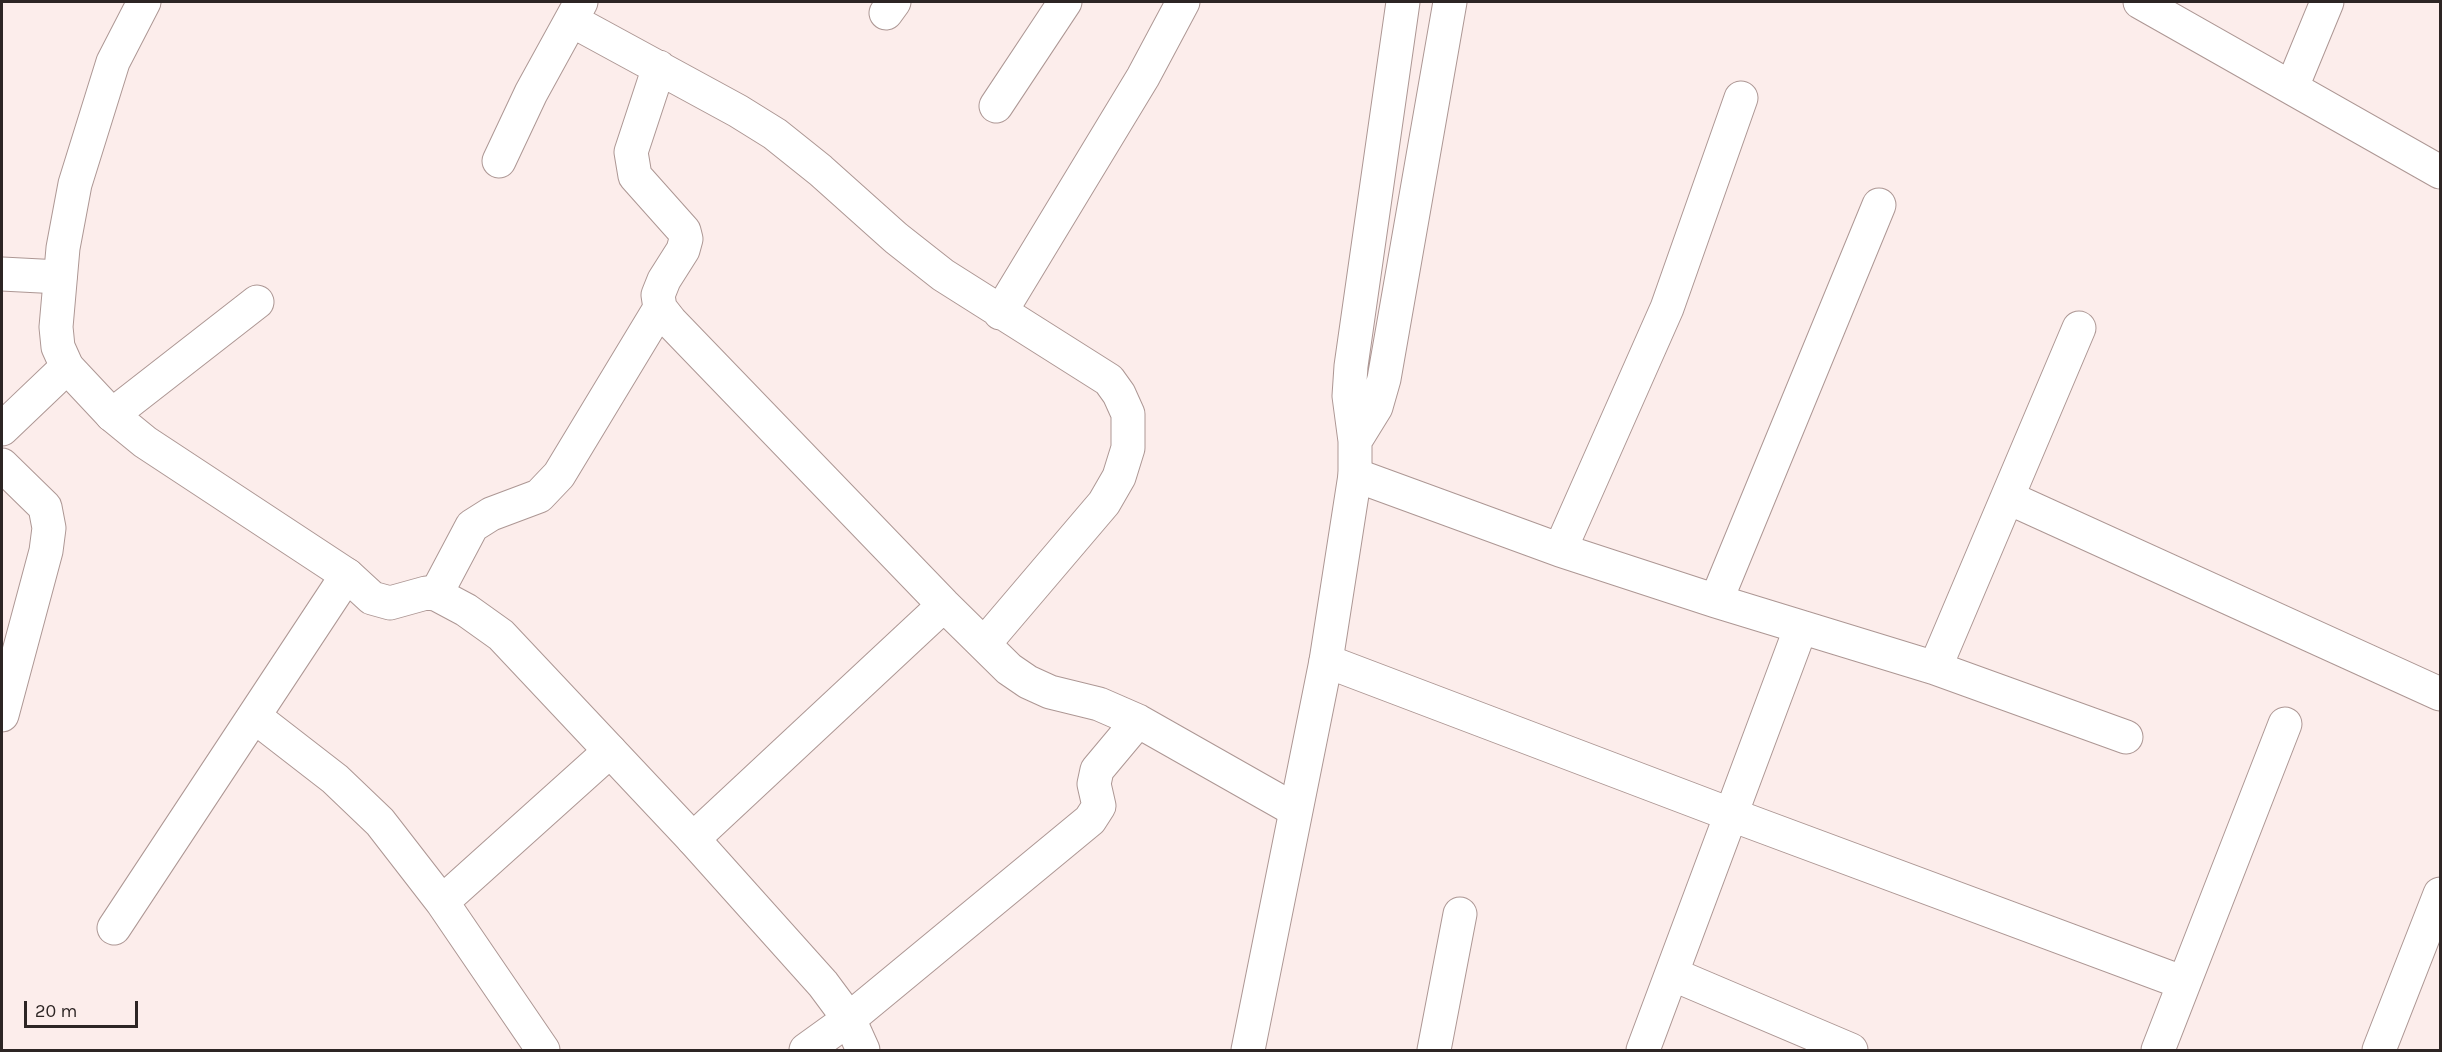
<!DOCTYPE html>
<html>
<head>
<meta charset="utf-8">
<style>
	body { margin:0 }
	#map { position:relative; width:2442px; height:1052px; overflow:hidden; background:#fcedeb; font-family:Karla,sans-serif }
	canvas { display:block }
	.frame { position:absolute; inset:0; border:3px solid #2d2524; pointer-events:none }
	.scale { position:absolute; left:24px; top:1001px; width:114px; height:27px; box-sizing:border-box; border:3px solid #2d2524; border-top:0; padding-left:8px; font-size:18px; line-height:21px; white-space:nowrap; color:#2d2524; -webkit-text-stroke:4px #fcedeb; paint-order:stroke }
</style>
</head>
<body>
<div id="map">
<canvas width="2442" height="1052"></canvas>
<div class="frame"></div>
<div class="scale">20 m</div>
</div>
<script>
const c = document.querySelector('canvas').getContext('2d');
c.lineJoin = 'round';
const toPath = rows => new Path2D(rows.map(r => 'M' + r).join(''));
function trace(path, color, width, dash) { c.strokeStyle = color; c.lineWidth = width; c.lineCap = dash ? 'butt' : 'round'; c.setLineDash(dash || []); c.stroke(path); }
const minor = toPath([
	[2140,2,2440,172],
	[886,13,894,2],
	[575,14,576,21,580,25,738,111,775,134,820,170,896,238,943,275,1109,380,1119,394,1128,414,1128,448,1119,477,1104,503,984,644],
	[659,67,631,152,635,176,684,231,686,239,683,250,664,280,658,295,660,308,671,322,944,605,1009,669,1028,682,1050,692,1099,704,1138,721,1295,810],
	[2292,87,2327,2],
	[996,106,1065,2],
	[499,161,531,93,581,2],
	[2,274,60,277],
	[1000,313,1143,77,1183,2],
	[112,415,257,302],
	[2,429,67,367],
	[2,465,45,507,49,528,46,551,2,715],
	[1355,475,1560,550,1716,601,1935,668,2079,328],
	[2009,498,2440,694],
	[1560,550,1667,308,1741,98],
	[436,594,472,526,491,514,539,496,559,475,660,308],
	[1716,601,1879,205],
	[1326,661,1732,815,2184,983],
	[1935,668,2126,737],
	[255,717,335,779,380,822,442,902,543,1050],
	[693,839,944,605],
	[442,902,610,751],
	[114,928,347,575],
	[1672,974,1851,1050],
	[806,1050,849,1019,1090,820,1099,806,1094,784,1097,770,1138,721],
	[1434,1050,1460,914],
	[1643,1050,1801,627],
	[2158,1050,2285,724],
	[2379,1050,2440,894]
]);
const tertiary = toPath([
	[144,2,113,62,75,184,63,248,56,327,58,347,67,367,112,415,145,442,347,575,372,598,390,603,426,593,436,594,466,610,501,635,693,839,823,984,849,1019,863,1050],
	[1355,441,1376,407,1384,379,1450,2],
	[1248,1050,1326,661,1355,475,1355,441,1349,396,1351,366,1403,2]
]);
trace(minor, '#ad9794', 35);
trace(tertiary, '#ad9794', 35);
trace(minor, '#fff', 33);
trace(tertiary, '#fff', 33);
</script>
</body>
</html>
